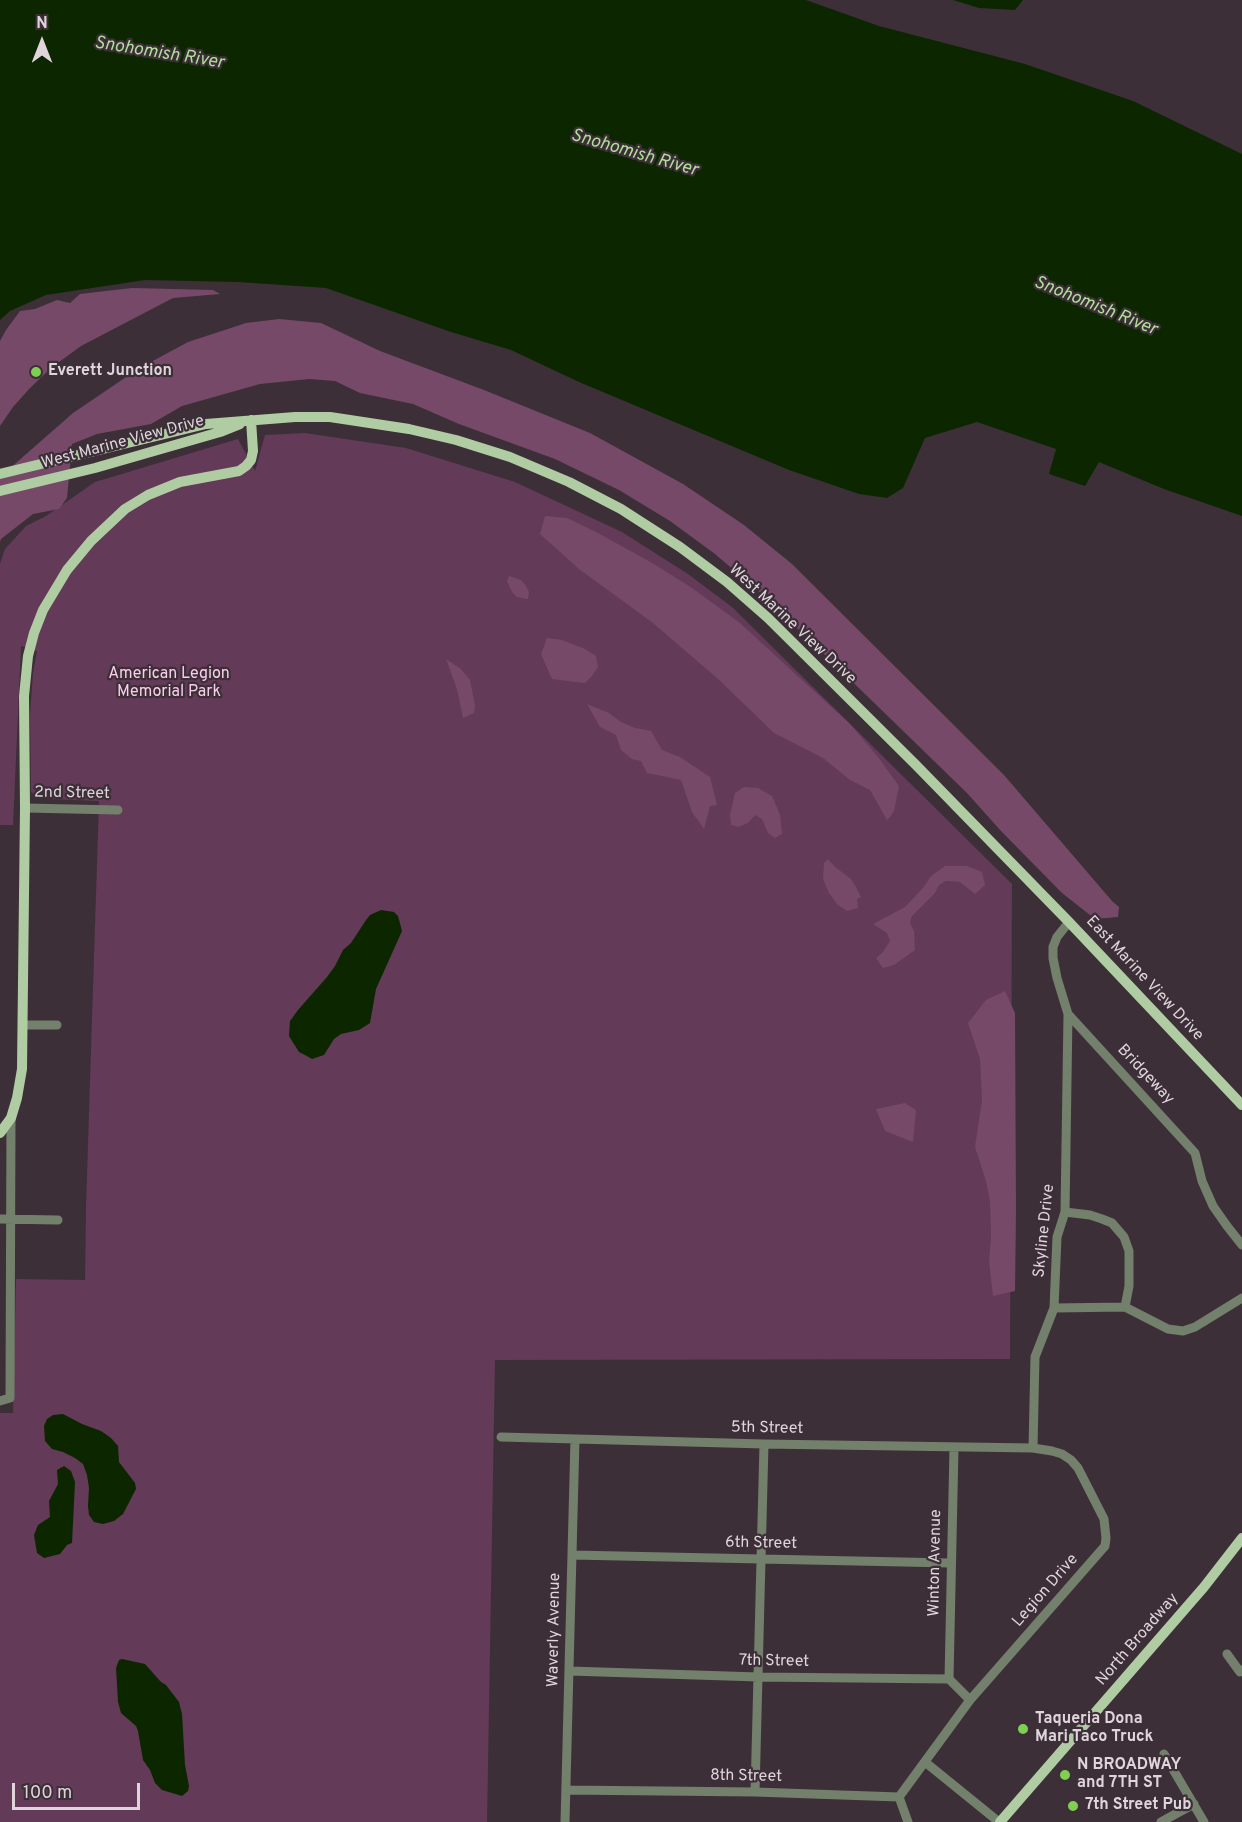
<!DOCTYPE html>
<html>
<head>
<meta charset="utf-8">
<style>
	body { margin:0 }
	#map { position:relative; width:1242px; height:1822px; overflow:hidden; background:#3d2f38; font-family:Overpass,sans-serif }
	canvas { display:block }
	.north { position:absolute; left:12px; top:12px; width:60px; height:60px; -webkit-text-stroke:4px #3d2f38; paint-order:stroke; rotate:0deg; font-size:16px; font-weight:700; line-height:24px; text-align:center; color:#dfd5db }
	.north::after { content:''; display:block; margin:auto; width:21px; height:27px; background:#dfd5db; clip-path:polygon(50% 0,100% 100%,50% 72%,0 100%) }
	.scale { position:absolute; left:12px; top:1783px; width:128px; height:27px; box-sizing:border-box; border:3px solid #dfd5db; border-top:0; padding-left:8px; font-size:18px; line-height:21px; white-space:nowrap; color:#dfd5db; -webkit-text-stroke:4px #3d2f38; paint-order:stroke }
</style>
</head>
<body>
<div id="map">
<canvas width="1242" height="1822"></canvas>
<div class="north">N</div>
<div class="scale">100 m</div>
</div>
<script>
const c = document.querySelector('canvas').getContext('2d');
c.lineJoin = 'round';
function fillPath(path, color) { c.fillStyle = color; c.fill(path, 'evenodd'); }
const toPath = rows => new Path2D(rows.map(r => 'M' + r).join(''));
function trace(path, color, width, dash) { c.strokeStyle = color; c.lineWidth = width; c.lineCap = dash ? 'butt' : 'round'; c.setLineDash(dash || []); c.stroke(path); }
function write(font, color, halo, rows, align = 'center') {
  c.font = font + ' Overpass,sans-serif'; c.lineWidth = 4.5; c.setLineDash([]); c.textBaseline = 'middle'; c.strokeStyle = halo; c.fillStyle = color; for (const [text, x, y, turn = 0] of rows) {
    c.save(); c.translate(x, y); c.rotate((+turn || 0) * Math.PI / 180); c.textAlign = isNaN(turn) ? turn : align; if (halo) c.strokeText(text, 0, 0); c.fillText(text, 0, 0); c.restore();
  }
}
fillPath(toPath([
	[305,433,406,448,515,482,622,532,688,574,732,607,1012,884,1010,1359,495,1360,487,1822,0,1822,0,1413,13,1413,16,1279,85,1280,86,1207,99,801,49,799,38,797,31,792,30,714,33,673,37,651,21,646,13,825,0,825,0,564,5,549,26,526,46,516,95,482,238,439,255,471,265,435]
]), '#633a57');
fillPath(toPath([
	[132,288,213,290,220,294,173,298,81,346,51,368,30,388,13,407,0,426,0,341,6,330,20,311,35,309,57,300,70,303,80,294],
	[279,319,321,323,380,351,484,390,590,433,683,484,744,525,792,564,1004,775,1112,901,1119,907,1118,917,1095,919,1062,893,1001,831,967,793,763,595,715,554,670,521,619,490,555,459,459,424,413,404,360,393,335,381,309,379,260,384,182,406,151,424,97,434,72,444,67,498,59,509,33,514,1,539,0,542,0,477,73,413,138,369,188,342,246,323],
	[545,516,567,518,596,532,654,564,692,588,740,623,850,724,878,757,899,786,894,811,890,817,887,820,870,790,850,780,823,758,774,733,717,678,653,623,579,569,540,534],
	[509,576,521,580,526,586,529,592,528,599,517,597,512,592,507,581],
	[547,638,562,640,585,649,596,656,598,667,592,676,585,683,552,679,541,654],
	[446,659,461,669,470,680,475,706,474,713,463,718,457,689],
	[587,704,609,713,621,722,635,728,651,731,662,750,680,757,710,777,717,805,710,806,704,829,692,812,681,780,647,773,641,761,632,759,621,750,616,735,600,727],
	[744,787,758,788,772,796,780,815,782,834,775,838,768,833,762,819,755,815,748,823,738,827,731,825,730,815,735,793],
	[828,859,835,867,851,879,856,887,861,897,857,899,858,908,847,911,837,904,829,893,823,879,824,863],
	[945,866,967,866,982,872,985,885,975,894,960,882,946,881,939,885,935,893,912,916,910,923,914,931,915,950,894,965,883,968,876,958,883,952,890,941,887,933,873,924,905,907,923,888,931,876],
	[1005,991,1015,1013,1016,1211,1015,1291,993,1296,989,1261,991,1237,990,1201,986,1181,975,1147,982,1100,980,1059,968,1023,986,1000],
	[905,1103,916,1110,913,1142,885,1131,876,1109]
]), '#764968');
fillPath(toPath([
	[0,0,806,0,879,26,1025,64,1133,101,1242,154,1242,516,1164,489,1099,462,1085,486,1049,474,1056,449,977,422,925,438,903,488,887,498,859,494,789,470,579,382,511,350,451,332,326,288,238,282,145,280,46,295,10,311,0,320],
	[953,0,1023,0,1015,10,979,8],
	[381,910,394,912,398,916,402,931,376,989,370,1023,359,1030,341,1034,334,1039,324,1055,312,1059,305,1055,299,1052,292,1041,289,1036,290,1021,298,1010,327,977,335,966,343,950,351,943,366,920,370,915],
	[63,1414,82,1424,101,1431,111,1438,118,1446,119,1462,135,1483,136,1489,123,1514,114,1521,103,1524,94,1522,89,1515,88,1506,89,1488,87,1475,83,1464,75,1458,63,1452,52,1449,45,1441,44,1426,47,1419,53,1415],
	[64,1466,71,1471,75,1482,72,1543,67,1545,60,1554,44,1558,37,1553,34,1535,38,1525,50,1517,49,1501,58,1484,57,1470],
	[122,1659,145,1664,161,1682,166,1685,179,1702,182,1714,185,1765,189,1786,188,1791,182,1796,162,1790,155,1783,150,1770,143,1760,138,1731,136,1726,121,1713,118,1702,116,1668,119,1660]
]), '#0c2700');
trace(toPath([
	[25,808,118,810],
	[1069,922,1057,937,1053,947,1053,958,1057,978,1068,1014,1195,1153,1202,1181,1213,1206,1227,1226,1242,1245],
	[24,1025,57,1025],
	[1065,1212,1090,1215,1102,1219,1112,1223,1124,1237,1129,1251,1129,1286,1125,1307],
	[0,1219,58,1220],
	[1054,1308,1125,1307,1168,1329,1183,1331,1195,1327,1242,1298],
	[0,1401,10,1398,11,1118],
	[501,1437,764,1444,1033,1448,1052,1451,1062,1454,1071,1460,1078,1468,1104,1519,1106,1538,1105,1546,970,1700,899,1797],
	[1033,1448,1035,1357,1054,1308,1057,1237,1065,1212,1068,1014],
	[572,1555,950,1563],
	[1227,1654,1240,1672,1242,1670],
	[569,1671,759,1677,949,1679,970,1700],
	[949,1679,954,1448],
	[1164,1754,1204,1822],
	[925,1762,999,1822],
	[566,1790,755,1792,899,1797,908,1822],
	[755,1792,764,1444],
	[565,1822,575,1439],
	[1161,1822,1194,1804]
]), '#73806c', 9);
trace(toPath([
	[0,474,206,424,295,417,330,417,409,429,456,440,510,457,569,482,621,509,680,547,727,582,768,618,916,765,1069,922,1242,1105],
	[0,491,95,468,220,432,240,424],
	[0,1133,11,1118,17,1098,22,1069,25,808,24,696,28,656,34,633,43,610,67,570,91,541,125,509,148,495,180,482,239,471,246,466,251,460,253,451,251,420],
	[1000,1822,1204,1587,1242,1538]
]), '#b0cca3', 10);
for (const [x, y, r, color] of [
	[36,372,6,"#7fd052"],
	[1023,1729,6,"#7fd052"],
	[1065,1775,6,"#7fd052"],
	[1073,1806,6,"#7fd052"]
]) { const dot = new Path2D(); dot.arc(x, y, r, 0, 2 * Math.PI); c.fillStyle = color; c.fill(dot); trace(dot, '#3d2f38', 2); }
write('bold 16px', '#dfd5db', '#3d2f38', [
	["Everett Junction",48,372],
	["Taqueria Dona",1035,1720],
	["Mari Taco Truck",1035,1738],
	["N BROADWAY",1077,1766],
	["and 7TH ST",1077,1784],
	["7th Street Pub",1085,1806]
], 'left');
write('16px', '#dfd5db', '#3d2f38', [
	["West Marine View Drive",123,443,-15],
	["West Marine View Drive",792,625,43],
	["2nd Street",72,794,1],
	["East Marine View Drive",1144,979,47],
	["Bridgeway",1145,1075,47],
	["Skyline Drive",1045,1231,-84],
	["5th Street",767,1429,1],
	["6th Street",761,1544,1],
	["Winton Avenue",936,1563,-89],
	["Legion Drive",1046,1591,-49],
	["Waverly Avenue",555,1630,-89],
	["North Broadway",1138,1640,-49],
	["7th Street",774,1662,1],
	["8th Street",746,1777,1]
]);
write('16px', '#facdea', '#3d2f38', [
	["American Legion",169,675],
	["Memorial Park",169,693]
]);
write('italic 18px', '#afdf99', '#3d2f38', [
	["Snohomish River",159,54,9],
	["Snohomish River",634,154,16],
	["Snohomish River",1095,307,22]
]);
</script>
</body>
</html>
